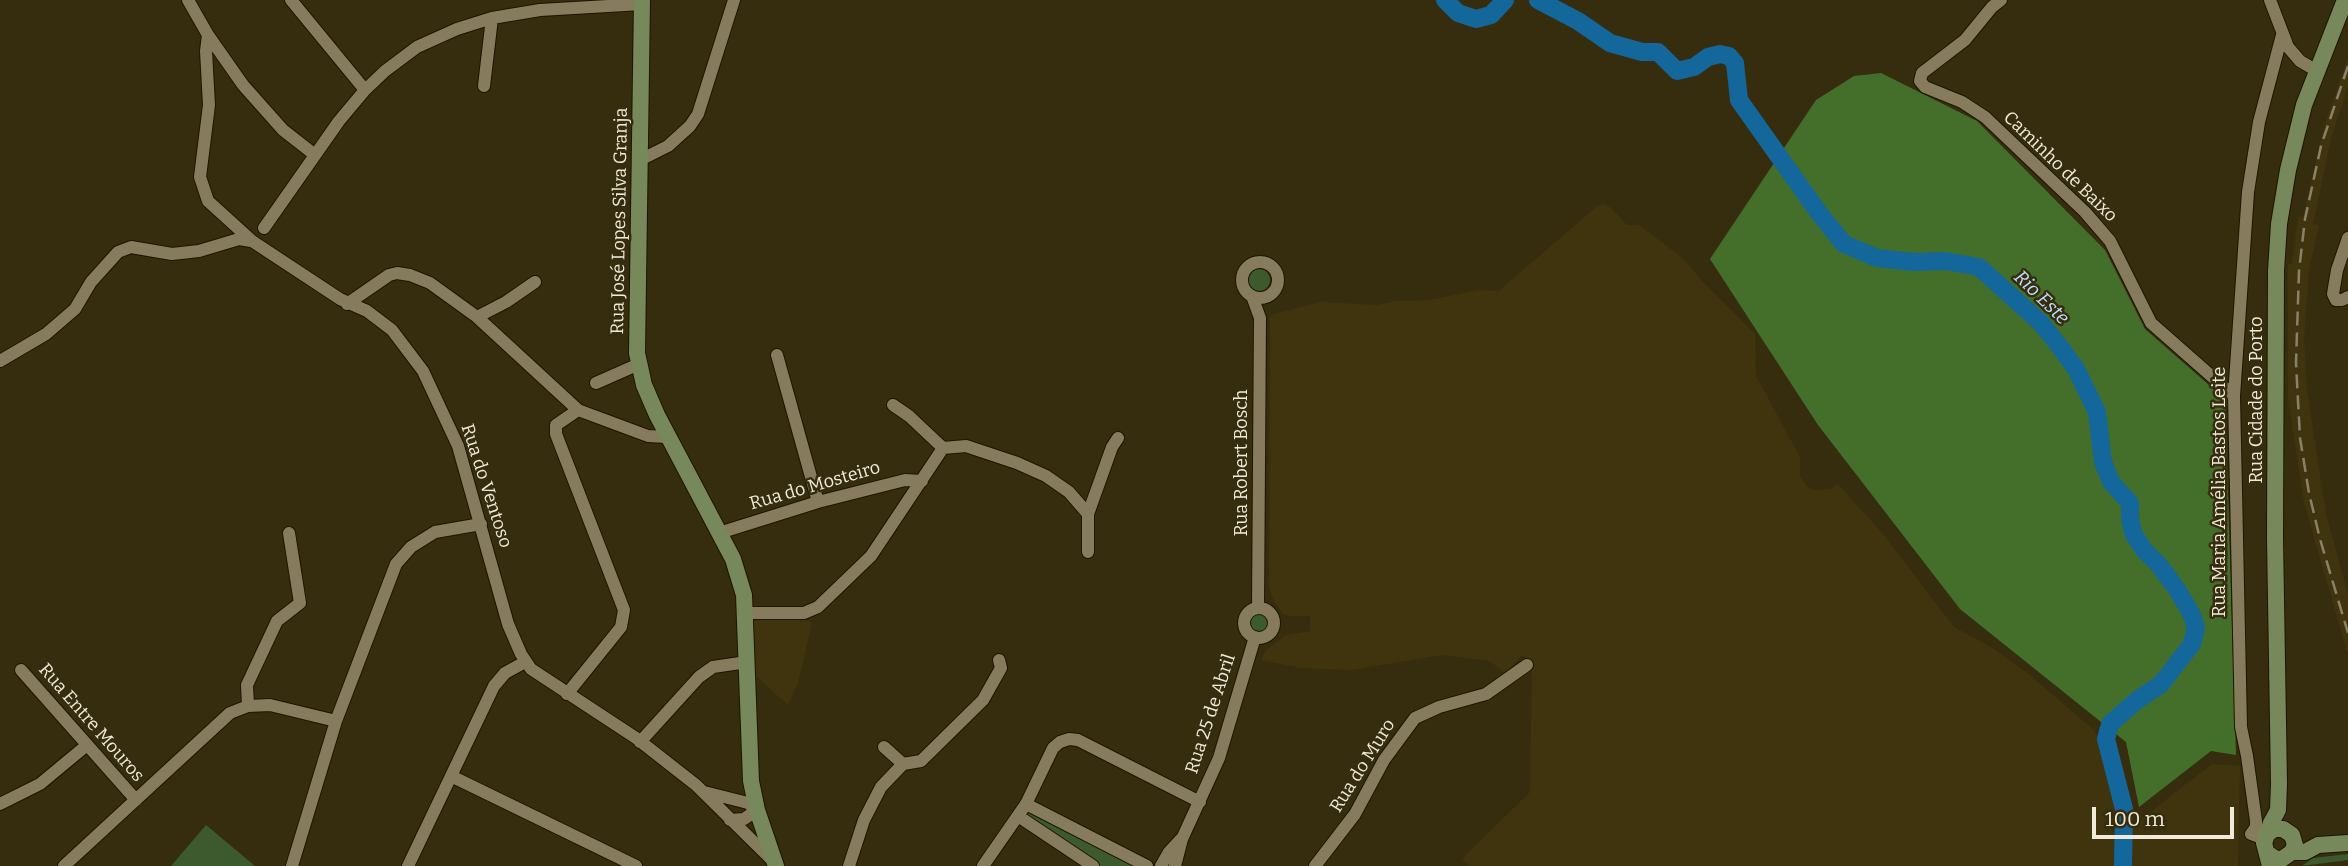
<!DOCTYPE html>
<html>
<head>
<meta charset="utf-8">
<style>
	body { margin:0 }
	#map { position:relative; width:2348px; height:866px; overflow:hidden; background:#362d0f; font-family:Bitter,serif }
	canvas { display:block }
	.scale { position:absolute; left:2092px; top:807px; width:142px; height:32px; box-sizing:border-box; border:4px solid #efead9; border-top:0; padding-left:9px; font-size:21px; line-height:24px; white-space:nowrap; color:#efead9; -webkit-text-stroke:5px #362d0f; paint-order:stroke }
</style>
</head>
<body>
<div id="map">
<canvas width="2348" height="866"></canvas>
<div class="scale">100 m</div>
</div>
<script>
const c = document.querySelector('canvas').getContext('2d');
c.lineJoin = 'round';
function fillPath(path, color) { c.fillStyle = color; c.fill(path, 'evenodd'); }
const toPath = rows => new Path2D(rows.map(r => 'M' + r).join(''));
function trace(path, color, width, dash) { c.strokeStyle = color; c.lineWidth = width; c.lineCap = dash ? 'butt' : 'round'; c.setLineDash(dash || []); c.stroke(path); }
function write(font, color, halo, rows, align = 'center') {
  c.font = font + ' Bitter,serif'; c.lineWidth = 5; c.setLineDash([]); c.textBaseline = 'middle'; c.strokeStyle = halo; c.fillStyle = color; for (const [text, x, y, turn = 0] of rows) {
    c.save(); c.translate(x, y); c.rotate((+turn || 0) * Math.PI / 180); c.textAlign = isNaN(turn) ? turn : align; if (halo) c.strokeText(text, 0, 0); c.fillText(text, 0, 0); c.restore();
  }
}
fillPath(toPath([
	[2348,58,2348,88,2331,138,2313,224,2319,225,2309,270,2304,337,2307,390,2326,514,2348,594,2348,655,2304,503,2288,397,2288,264,2292,264,2298,217,2303,217,2324,127],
	[1603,204,1610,207,1627,225,1639,225,1684,259,1700,279,1755,334,1756,376,1800,457,1800,476,1807,487,1814,490,1830,489,1838,484,1883,534,1954,627,1991,647,2026,672,2094,730,2102,747,2119,823,2136,823,2212,764,2240,766,2238,866,1470,866,1462,859,1530,792,1532,662,1522,655,1506,673,1489,661,1442,655,1351,670,1300,668,1261,660,1266,650,1286,635,1310,631,1310,616,1291,616,1284,614,1274,602,1269,587,1270,315,1321,302,1377,305,1396,301,1430,300,1478,290,1499,291,1597,206],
	[753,619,808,620,812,623,798,683,788,705,755,675]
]), '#40340e');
fillPath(toPath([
	'1248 280a11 11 0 1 1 22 0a11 11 0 1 1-22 0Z',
	'1249 623a10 10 0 1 1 20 0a10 10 0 1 1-20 0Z',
	[1027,808,1136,866,1100,866,1023,815],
	[206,825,255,866,171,866],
	[2348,854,2348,860,2302,866,2313,858]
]), '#3d592e');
fillPath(toPath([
	[1881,73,1977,121,2105,250,2145,329,2225,399,2236,755,2211,751,2139,807,2126,742,1960,609,1818,425,1710,259,1816,100,1854,76]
]), '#446f2a');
trace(toPath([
	[1445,0,1458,13,1476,19,1491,15,1505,0],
	[1538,0,1578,21,1610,43,1642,52,1658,52,1677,71,1694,67,1708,57,1720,54,1729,56,1735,63,1739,100,1819,213,1844,244,1877,258,1914,262,1945,261,1979,267,2041,323,2060,347,2076,369,2097,412,2103,462,2111,482,2130,503,2130,519,2134,535,2144,550,2160,566,2178,591,2192,615,2196,628,2192,644,2161,684,2136,701,2110,724,2106,739,2124,809,2123,866]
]), '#14679a', 18);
const minor = toPath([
	[188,0,208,35,206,51,209,105,200,177,208,201,252,241,340,299,367,311,392,330,423,371,458,446,508,624,521,654,531,669,636,738,696,785,773,861],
	[291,0,365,90],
	[2001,0,1992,7,1965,40,1922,73,1920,81,1925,87,1962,102,1985,117,2085,212,2110,241,2151,323,2234,396],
	[2270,0,2288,47,2300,61,2317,71],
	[208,35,243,85,283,130,315,155],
	[484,86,492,18],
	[640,160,668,146,690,126,698,114,734,0],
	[264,228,339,121,365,90,385,71,417,47,457,29,492,18,540,10,642,4],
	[2348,238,2337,270,2333,294,2336,300,2342,300,2348,297],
	'1242 280a18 18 0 1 1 36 0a18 18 0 1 1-36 0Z',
	[1252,296,1260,318,1258,608],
	[347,304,389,275,397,273,410,275,430,283,477,317,578,410,648,436,667,437],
	[477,317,506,302,535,282],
	[777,355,818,502],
	[0,361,46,334,75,309,91,282,118,252,131,247,172,254,199,251,239,239,251,241],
	[596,383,639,364],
	[893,405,909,416,943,448],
	[943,448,966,446,1017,463,1046,476,1069,492,1088,514,1088,552],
	[1088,514,1112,447,1118,438],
	[719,533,818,502,905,480,922,481],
	'1244 623a15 15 0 1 1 30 0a15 15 0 1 1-30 0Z',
	[746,613,804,613,818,607,871,556,943,448],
	[21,670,136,800],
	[567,694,621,627,624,610,556,434,556,425,578,410],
	[248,706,247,685,277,621,300,603,289,533],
	[640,742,699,677,713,667,747,662],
	[903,764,921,761,983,700,1001,668,999,660],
	[451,776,636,866],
	[704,792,748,803,757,810,744,819,730,820],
	[0,804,40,784,87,745],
	[1026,804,1147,866],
	[1018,816,1093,866],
	[2264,839,2251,834,2256,827,2256,821,2247,756,2241,727,2234,396,2248,192,2259,122,2282,35],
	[64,866,230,713,248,706,270,705,336,721],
	[292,866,336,721,396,564,411,547,435,532,481,524],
	[408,866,494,686,505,673,525,662],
	[849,866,864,820,881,787,903,764,884,747],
	[983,866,1026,804,1053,748,1060,742,1069,739,1078,740,1200,802],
	[1161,866,1169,852,1181,839],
	[1175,866,1182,839,1219,758,1255,637],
	[1315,866,1355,814,1384,760,1415,718,1439,707,1486,694,1527,665]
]);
const major = toPath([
	[642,0,637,353,644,385,657,415,733,559,744,595,751,781,757,810,776,866],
	[2266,835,2274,829,2283,829,2292,835,2295,845,2292,852,2282,859,2276,859,2267,853],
	[2292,852,2305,852,2318,845,2348,843],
	[2270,866,2264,843,2271,823,2278,810,2279,784,2275,538,2276,271,2279,224,2288,170,2304,105,2345,0]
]);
trace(minor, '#1d1500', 14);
trace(major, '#1d1500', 18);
trace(minor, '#867c5d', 12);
trace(major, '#77885a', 16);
trace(toPath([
	[2348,66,2321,146,2305,219,2299,271,2296,363,2300,438,2309,493,2320,539,2348,633]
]), '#89826a', 2.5, [14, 7]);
write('18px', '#efead9', '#362d0f', [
	["Caminho de Baixo",2060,167,44],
	["Rua José Lopes Silva Granja",620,221,-89],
	["Rua Cidade do Porto",2257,400,-90],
	["Rua Robert Bosch",1242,463,-90],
	["Rua do Ventoso",486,486,72],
	["Rua do Mosteiro",815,486,-16],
	["Rua Maria Amélia Bastos Leite",2220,492,-90],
	["Rua 25 de Abril",1211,714,-72],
	["Rua Entre Mouros",91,723,49],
	["Rua do Muro",1363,766,-58]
]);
write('italic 19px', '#bde1ff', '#362d0f', [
	["Rio Este",2041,298,44]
]);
</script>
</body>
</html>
